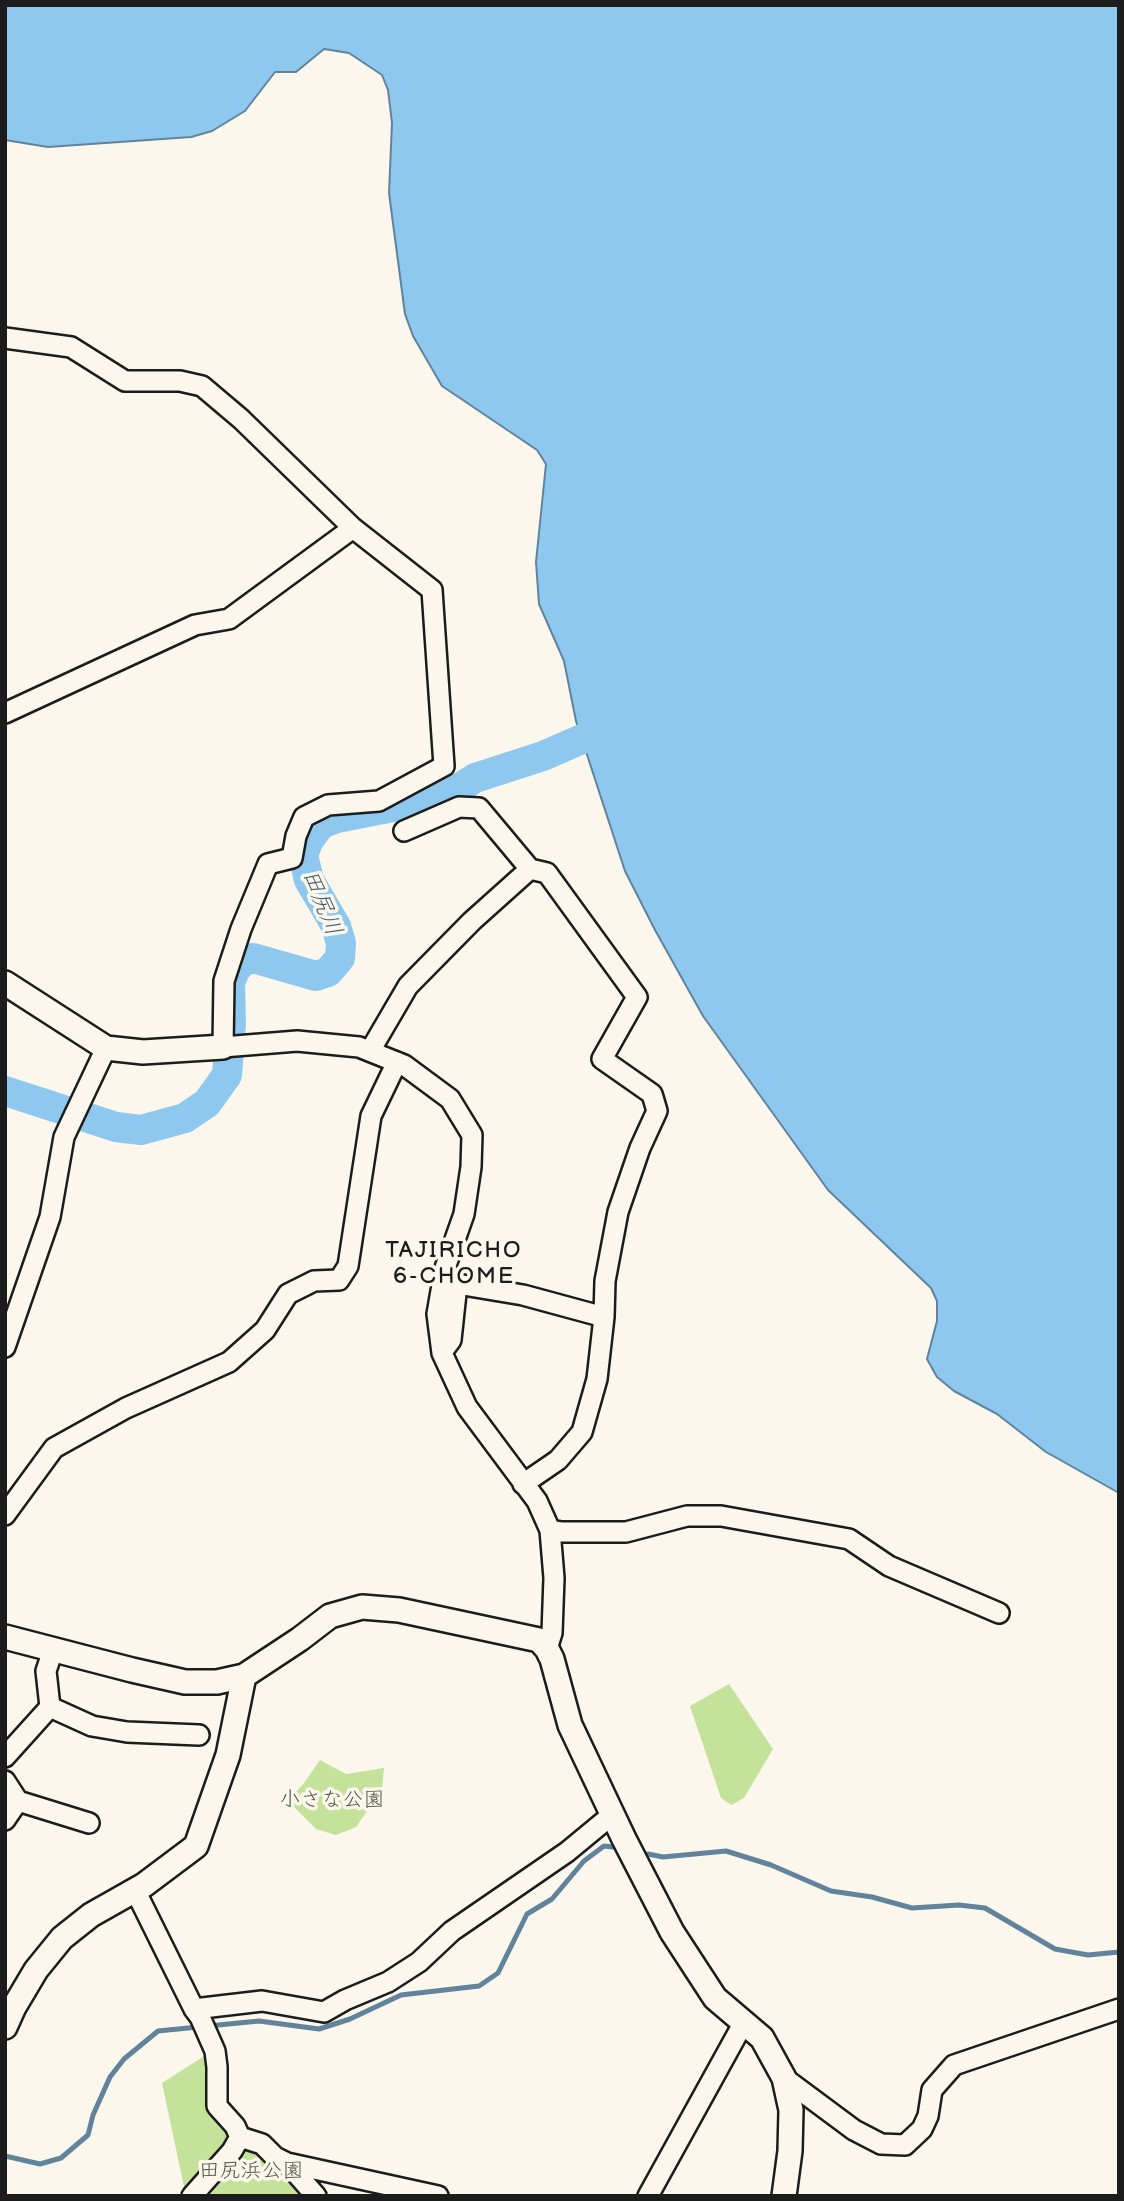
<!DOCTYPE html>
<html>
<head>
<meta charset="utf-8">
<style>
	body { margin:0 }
	#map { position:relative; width:1124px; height:2201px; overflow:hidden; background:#fbf7ec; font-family:"Balsamiq Sans",sans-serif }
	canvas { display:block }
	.frame { position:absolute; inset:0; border:7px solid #1c1c1c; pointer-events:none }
</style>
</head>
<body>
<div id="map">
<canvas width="1124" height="2201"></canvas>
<div class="frame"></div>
</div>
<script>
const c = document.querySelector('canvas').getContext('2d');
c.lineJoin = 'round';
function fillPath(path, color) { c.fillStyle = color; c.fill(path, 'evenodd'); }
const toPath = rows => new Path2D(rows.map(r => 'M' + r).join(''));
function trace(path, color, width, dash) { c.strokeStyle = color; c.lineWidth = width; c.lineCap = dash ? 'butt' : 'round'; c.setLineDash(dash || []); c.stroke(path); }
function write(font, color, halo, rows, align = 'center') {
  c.font = font + ' "Balsamiq Sans","Klee One",sans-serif'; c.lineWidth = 7; c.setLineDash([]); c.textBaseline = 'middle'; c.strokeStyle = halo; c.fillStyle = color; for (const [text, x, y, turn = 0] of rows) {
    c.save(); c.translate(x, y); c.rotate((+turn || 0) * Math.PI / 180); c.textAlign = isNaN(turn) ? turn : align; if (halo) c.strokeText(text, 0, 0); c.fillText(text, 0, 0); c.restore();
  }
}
fillPath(toPath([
	[729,1684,773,1749,744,1798,731,1805,721,1798,690,1706],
	[320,1760,346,1774,384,1768,382,1790,356,1827,336,1835,316,1829,288,1801,304,1783],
	[209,2053,217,2106,240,2137,186,2196,162,2083],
	[248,2147,261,2148,303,2196,198,2196,236,2154]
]), '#c5e29a');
const water = toPath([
	[5,5,1119,5,1119,1493,1046,1452,997,1414,954,1391,937,1377,927,1359,937,1321,937,1301,931,1288,828,1190,703,1016,655,930,625,871,576,721,564,661,539,604,536,562,546,464,537,450,442,386,413,336,405,314,389,193,392,123,388,90,382,75,349,53,324,49,296,72,275,72,245,111,212,131,191,137,48,147,5,140,5,5]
]);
fillPath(water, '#8fc8ef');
trace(water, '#61839b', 2);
trace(toPath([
	[648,1854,663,1857,726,1851,771,1865,831,1891,872,1897,912,1908,959,1905,985,1908,1055,1949,1088,1955,1119,1952],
	[208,2026,259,2021,319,2029,350,2019,401,1995,479,1986,498,1973,527,1914,552,1899,584,1861,604,1846,613,1847],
	[5,2156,40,2164,61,2158,88,2135,93,2115,110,2077,124,2059,158,2031,198,2027]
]), '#61839b', 5);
trace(toPath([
	[5,1091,116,1127,141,1130,185,1118,207,1103,227,1075,231,1024,230,983,235,970,242,962,253,958,316,976,328,972,340,958,341,943,336,926,309,880,303,855,309,840,321,824,337,818,393,807,461,787,475,778,543,756,582,739]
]), '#8fc8ef', 30);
const minor = toPath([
	[5,338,71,347,125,381,180,381,202,386,241,419,353,528],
	[5,713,195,625,229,619,353,528,432,590,444,766,379,801,328,805,304,817,296,836,292,858,268,864,241,929,224,981,223,1047,297,1041,359,1047,404,1065,450,1099,472,1135,471,1167,464,1214,445,1268,437,1314,442,1353,467,1407,537,1501,550,1530,554,1578,552,1633,547,1649],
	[404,831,459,807,479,808,530,869],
	[370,1051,408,986,472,921,530,869,547,873,637,997,602,1059,652,1094,657,1111,640,1148,618,1212,605,1281,604,1317,597,1379,582,1432,558,1460,523,1484],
	[5,1347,50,1217,64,1137,106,1048],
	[442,1352,451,1340,457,1284,523,1295,604,1317],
	[5,1515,54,1448,126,1408,229,1362,265,1330,288,1294,314,1281,339,1280,348,1266,371,1116,397,1062],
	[550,1530,562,1532,626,1532,687,1516,721,1516,849,1539,889,1566,999,1613],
	[50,1707,92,1726,127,1732,199,1735],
	[5,1757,50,1707,46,1671,53,1650],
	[5,1781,18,1801,5,1820],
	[18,1801,89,1823],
	[135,1890,194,2009,200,2017,215,2051,217,2067,217,2106,235,2126,240,2137,262,2144,275,2157,287,2163,316,2196],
	[194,2009,262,2001,324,2012,345,2000,388,1982,419,1962,452,1931,567,1852,613,1814],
	[784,2078,854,2130,881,2144,905,2145,922,2129,928,2116,932,2090,954,2065,1119,2009],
	[287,2163,438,2196],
	[192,2196,232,2151,240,2137],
	[648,2196,744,2022]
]);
const tertiary = toPath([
	[5,983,106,1048,143,1052,223,1047],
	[5,1637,132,1670,185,1682,217,1682,244,1676,300,1639,330,1616,362,1607,399,1610,539,1640,547,1649,552,1659,570,1725,624,1839,672,1932,715,1998,762,2038,784,2078,791,2110,790,2151,784,2196],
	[5,2027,14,2007,36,1970,62,1938,91,1915,144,1885,196,1846,228,1755,244,1676]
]);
trace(minor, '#1c1c1c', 24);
trace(tertiary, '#1c1c1c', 28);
trace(minor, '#fbf7ec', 19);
trace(tertiary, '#fbf7ec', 23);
write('21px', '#4f5742', '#fbf7ec', [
	["小さな公園",332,1801],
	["田尻浜公園",251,2172]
]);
write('italic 23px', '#445866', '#fbf7ec', [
	["田尻川",321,903,68]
]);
c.letterSpacing = '2px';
write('23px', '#1c1c1c', '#fbf7ec', [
	["TAJIRICHO",454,1251],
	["6-CHOME",454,1277]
]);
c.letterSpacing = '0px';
</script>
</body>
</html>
